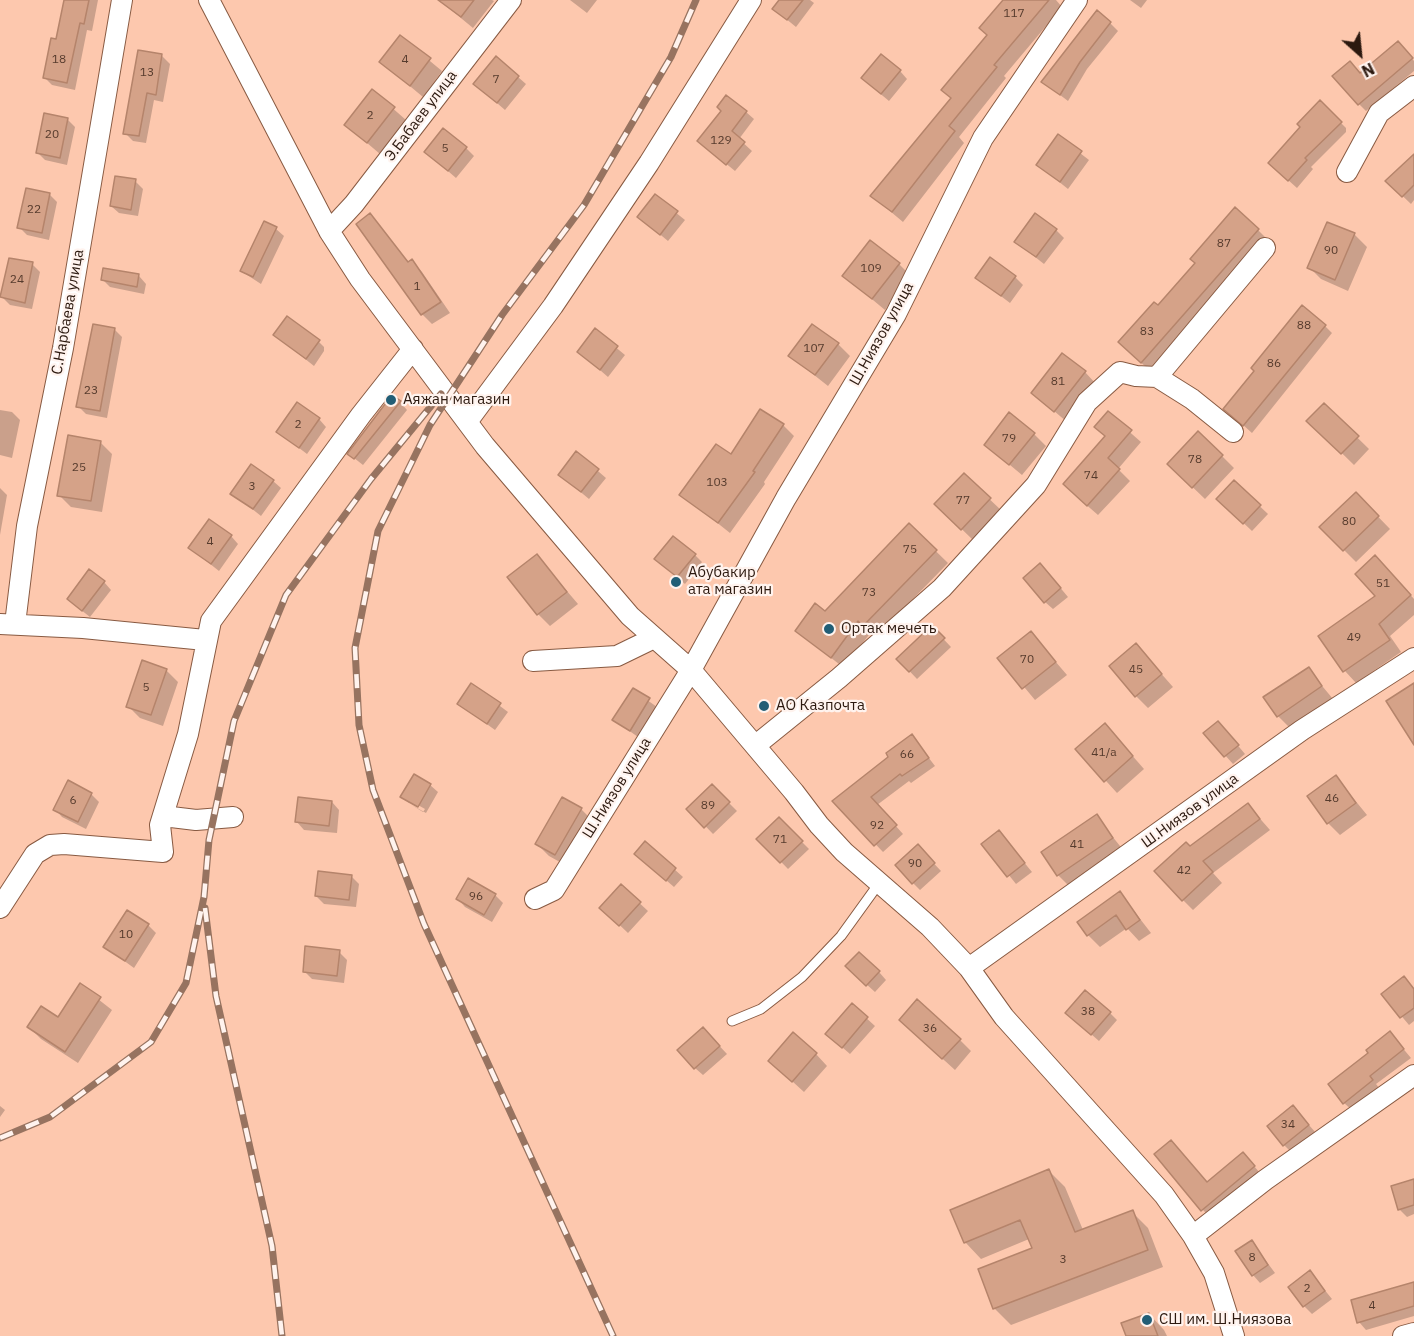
<!DOCTYPE html>
<html>
<head>
<meta charset="utf-8">
<style>
	body { margin:0 }
	#map { position:relative; width:1414px; height:1336px; overflow:hidden; background:#fdc8ae; font-family:"IBM Plex Sans",sans-serif }
	canvas { display:block }
	.north { position:absolute; left:1330px; top:24px; width:60px; height:60px; -webkit-text-stroke:4px #fff3ee; paint-order:stroke; rotate:153deg; font-size:16px; font-weight:700; line-height:24px; text-align:center; color:#2c190f }
	.north::after { content:''; display:block; margin:auto; width:21px; height:27px; background:#2c190f; clip-path:polygon(50% 0,100% 100%,50% 72%,0 100%) }
</style>
</head>
<body>
<div id="map">
<canvas width="1414" height="1336"></canvas>
<div class="north">N</div>
</div>
<script>
const c = document.querySelector('canvas').getContext('2d');
c.lineJoin = 'round';
function fillPath(path, color) { c.fillStyle = color; c.fill(path, 'evenodd'); }
const toPath = rows => new Path2D(rows.map(r => 'M' + r).join(''));
function trace(path, color, width, dash) { c.strokeStyle = color; c.lineWidth = width; c.lineCap = dash ? 'butt' : 'round'; c.setLineDash(dash || []); c.stroke(path); }
function write(font, color, halo, rows, align = 'center') {
  c.font = font + ' "IBM Plex Sans",sans-serif'; c.lineWidth = 4.5; c.setLineDash([]); c.textBaseline = 'middle'; c.strokeStyle = halo; c.fillStyle = color; for (const [text, x, y, turn = 0] of rows) {
    c.save(); c.translate(x, y); c.rotate((+turn || 0) * Math.PI / 180); c.textAlign = isNaN(turn) ? turn : align; if (halo) c.strokeText(text, 0, 0); c.fillText(text, 0, 0); c.restore();
  }
}
fillPath(toPath([
	[66,0,98,0,92,31,87,30,75,90,52,85,44,77,57,41],
	[439,0,492,0,494,1,473,28],
	[570,0,597,0,587,13],
	[781,0,810,0,814,3,796,27,774,9],
	[1005,0,1056,0,1062,7,1004,76,1006,78,959,137,964,143,903,222,872,196,952,99,988,35],
	[1130,0,1147,0,1141,8],
	[1110,23,1118,31,1087,69,1068,101,1043,82],
	[401,37,442,71,423,97,381,62],
	[1405,50,1414,61,1414,71,1366,111,1359,104,1360,74],
	[139,52,162,56,170,64,163,102,154,100,146,143,133,141,125,133],
	[900,71,907,79,889,101,871,86],
	[518,77,526,84,505,110,475,84],
	[373,91,406,120,380,154,346,125],
	[1320,102,1346,128,1346,132,1311,167,1313,169,1297,188,1278,171],
	[746,112,754,119,739,139,752,151,735,171,707,148],
	[67,119,75,127,67,165,45,160,37,152],
	[1058,136,1089,160,1068,189,1038,165],
	[466,148,474,156,456,178,426,152],
	[1414,158,1414,200,1411,204,1387,181],
	[135,181,143,189,138,216,119,213,111,206],
	[49,194,57,202,49,240,27,235,19,227],
	[655,196,685,220,668,241,639,217],
	[370,215,409,263,412,261,422,272,450,313,432,324,422,314],
	[1328,223,1355,235,1367,247,1348,291,1321,279,1309,267],
	[276,229,284,236,261,284,241,271],
	[1056,230,1064,238,1044,264,1016,242],
	[1258,230,1269,241,1153,373,1131,354,1158,307,1197,264],
	[32,264,40,272,32,309,10,305,2,297],
	[899,264,911,276,885,310,844,276],
	[139,276,146,284,144,294,110,287,102,279],
	[1015,277,1023,285,1010,303,977,278],
	[1325,326,1332,333,1252,433,1233,416],
	[114,329,122,337,107,418,86,414,78,406],
	[596,331,625,355,608,377,579,352],
	[275,335,316,339,324,347,324,351,314,366],
	[838,344,850,356,828,386,790,356],
	[1085,372,1096,384,1067,422,1033,393],
	[400,402,407,410,363,465,349,454],
	[1324,405,1369,449,1354,465,1309,421],
	[0,410,12,412,20,420,12,458,0,455],
	[1108,413,1141,442,1118,469,1130,481,1098,515,1075,495,1106,437],
	[319,419,326,427,307,454,278,432],
	[783,425,794,436,764,482,765,484,730,533,681,494,732,457],
	[1034,434,1046,446,1022,475,986,445],
	[100,442,112,454,102,512,71,507,59,495],
	[577,453,606,478,589,499,560,475],
	[1222,456,1234,468,1205,499,1181,476],
	[964,475,1002,511,974,541,936,504],
	[273,481,281,488,261,516,232,493],
	[1234,482,1268,514,1252,531,1218,499],
	[0,488,7,495,0,535],
	[1356,494,1390,529,1356,562,1321,527],
	[909,525,948,563,876,637,871,632,844,668,797,631,826,613],
	[231,536,238,544,219,571,190,548],
	[695,555,702,562,685,584,656,559],
	[537,556,578,604,550,626,538,614],
	[1387,569,1414,599,1414,615,1390,636,1401,652,1356,683,1345,671,1320,636,1377,597],
	[1048,573,1068,597,1053,609,1045,602],
	[104,582,111,590,90,617,76,606],
	[932,627,951,647,917,679,898,659],
	[1031,633,1067,675,1035,700,1000,658],
	[1136,645,1173,687,1148,708,1136,696],
	[1308,669,1333,699,1290,728,1278,716],
	[166,670,178,682,163,726,140,718,128,706],
	[472,685,508,712,495,730,459,704],
	[633,690,657,707,638,737,614,720],
	[1225,730,1245,754,1233,764,1205,733],
	[912,736,935,766,911,783,909,781,877,805,903,834,883,852,834,801,890,757],
	[1116,737,1144,769,1117,793,1077,749],
	[1336,777,1367,815,1340,835,1328,823],
	[430,785,438,792,426,813,410,804,423,812,425,809,409,800,409,803,402,796],
	[712,786,737,811,713,834,689,809],
	[91,794,99,802,86,829,62,817,55,809],
	[332,802,339,810,337,833,304,830,297,822],
	[1248,805,1270,830,1213,873,1222,883,1193,910,1183,900,1190,848],
	[581,809,593,821,567,866,549,856,537,844],
	[1096,816,1124,851,1070,887,1058,875],
	[779,819,809,849,788,869,759,839],
	[999,832,1032,872,1016,884,984,844],
	[645,843,683,877,674,887,644,861],
	[925,854,941,871,920,890,913,883],
	[351,876,359,884,356,907,324,904,316,896],
	[468,880,495,895,503,903,492,922,465,907,458,899],
	[621,886,648,911,628,933,609,915],
	[1120,893,1151,933,1139,941,1127,928,1100,947,1088,935],
	[148,925,156,933,134,968,105,947],
	[339,952,347,960,344,983,312,979,304,971],
	[879,972,886,980,875,992,855,974],
	[80,985,112,1010,78,1063,41,1039,29,1027,58,1019],
	[1414,989,1414,1021,1409,1025,1383,994],
	[852,1005,875,1026,850,1054,835,1041],
	[1110,1013,1117,1020,1099,1041,1075,1020],
	[913,1032,960,1040,971,1051,955,1070],
	[1390,1033,1411,1058,1376,1084,1380,1089,1352,1110,1344,1103,1370,1053],
	[711,1037,727,1054,703,1075,695,1068],
	[816,1054,827,1066,804,1092,770,1061],
	[0,1106,5,1110,0,1117],
	[1293,1107,1316,1133,1292,1153,1284,1145],
	[1254,1166,1265,1179,1214,1221,1203,1210,1208,1183],
	[1049,1171,1065,1187,1083,1230,1132,1212,1148,1228,1163,1267,1011,1325,995,1309,980,1270,1034,1249,1029,1239,981,1259,965,1242],
	[1414,1180,1414,1214,1407,1217,1399,1209],
	[1252,1242,1275,1273,1260,1283,1253,1275],
	[1310,1272,1332,1299,1312,1314,1304,1306],
	[1414,1282,1414,1316,1366,1330,1359,1322,1352,1301],
	[1149,1314,1164,1330,1167,1336,1128,1336]
]), '#0003');
const building = toPath([
	[64,0,89,0,84,24,80,23,67,83,43,78,51,38,56,39,64,0],
	[438,0,474,0,461,17,438,0],
	[779,0,803,0,787,20,772,9,779,0],
	[1003,0,1049,0,994,65,997,67,949,126,955,131,892,212,870,196,951,98,941,90,987,35,979,28,1003,0],
	[1097,10,1111,22,1080,62,1060,95,1041,82,1097,10],
	[400,35,431,58,410,86,379,62,400,35],
	[1398,41,1413,58,1358,105,1332,76,1350,61,1360,73,1398,41],
	[138,50,162,54,156,95,147,93,139,136,123,134,138,50],
	[881,54,901,70,881,94,861,78,881,54],
	[496,56,519,76,497,103,473,84,496,56],
	[372,89,395,107,367,143,344,125,372,89],
	[726,95,747,111,732,131,745,142,726,165,697,141,721,111,717,107,726,95],
	[1320,100,1342,122,1305,158,1307,160,1288,181,1268,163,1300,127,1297,124,1320,100],
	[44,113,68,118,60,158,36,153,44,113],
	[443,128,467,147,448,171,424,152,443,128],
	[1058,134,1082,151,1060,182,1036,165,1058,134],
	[1414,154,1414,185,1402,197,1385,181,1414,154],
	[115,176,136,179,131,210,110,206,115,176],
	[26,188,50,193,42,233,17,228,26,188],
	[655,194,678,211,660,235,637,217,655,194],
	[1235,207,1259,229,1141,363,1118,342,1154,302,1158,305,1195,263,1190,259,1235,207],
	[370,213,408,262,412,259,441,302,421,315,356,224,370,213],
	[1035,213,1057,229,1036,257,1014,242,1035,213],
	[264,221,277,227,253,277,240,271,264,221],
	[1327,222,1355,233,1335,280,1307,268,1327,222],
	[870,240,900,263,872,299,842,276,870,240],
	[990,257,1016,276,1001,296,975,278,990,257],
	[9,258,33,262,25,303,0,297,9,258],
	[103,268,139,274,137,287,101,280,103,268],
	[1302,305,1326,325,1243,426,1223,409,1254,371,1251,368,1302,305],
	[287,316,320,340,306,359,273,335,287,316],
	[93,324,115,328,100,411,76,407,93,324],
	[812,324,839,343,815,375,788,356,812,324],
	[595,328,618,346,600,370,577,352,595,328],
	[1062,353,1086,371,1054,412,1031,393,1062,353],
	[392,395,401,401,354,459,347,454,392,395],
	[297,402,320,418,299,448,276,432,297,402],
	[1324,403,1359,436,1341,454,1306,421,1324,403],
	[760,409,784,424,753,471,755,472,718,523,679,495,716,444,731,454,760,409],
	[1108,411,1132,430,1108,458,1120,469,1087,506,1063,484,1105,436,1094,427,1108,411],
	[1009,412,1035,433,1009,465,984,445,1009,412],
	[1198,431,1223,455,1192,488,1167,464,1198,431],
	[68,435,101,441,91,501,57,496,68,435],
	[576,451,599,469,581,492,558,475,576,451],
	[251,464,274,480,253,509,230,494,251,464],
	[964,473,991,498,961,530,934,504,964,473],
	[1234,480,1261,505,1243,524,1216,499,1234,480],
	[1356,492,1379,516,1343,551,1319,527,1356,492],
	[209,519,232,535,211,564,188,548,209,519],
	[909,523,937,550,863,626,858,621,831,658,795,631,815,603,825,611,909,523],
	[673,536,696,554,677,577,654,559,673,536],
	[537,554,567,592,537,615,507,577,537,554],
	[1375,555,1411,595,1379,624,1390,640,1343,672,1318,636,1375,596,1355,574,1375,555],
	[1040,563,1061,588,1044,603,1023,578,1040,563],
	[89,569,105,581,82,611,67,599,89,569],
	[932,625,945,638,909,672,896,659,932,625],
	[1031,631,1056,662,1022,689,997,658,1031,631],
	[1136,643,1162,674,1135,697,1109,666,1136,643],
	[142,660,167,669,151,715,126,707,142,660],
	[1309,667,1322,686,1277,717,1263,697,1309,667],
	[471,683,501,703,487,724,457,704,471,683],
	[1414,683,1414,745,1386,701,1414,683],
	[633,688,650,698,630,731,612,720,633,688],
	[1218,721,1239,745,1224,757,1203,733,1218,721],
	[1105,723,1133,756,1104,782,1075,749,1105,723],
	[912,734,929,758,902,776,900,774,871,797,897,825,874,846,832,801,888,757,886,753,912,734],
	[414,774,431,784,418,807,400,797,414,774],
	[1336,775,1356,803,1327,824,1307,796,1336,775],
	[68,780,92,793,78,822,53,810,68,780],
	[712,784,730,802,704,828,686,809,712,784],
	[298,797,332,801,329,826,295,822,298,797],
	[562,797,582,808,555,855,535,844,562,797],
	[1248,803,1260,819,1203,861,1213,872,1182,901,1154,871,1186,842,1190,846,1248,803],
	[1097,814,1113,838,1057,876,1041,852,1097,814],
	[779,817,803,841,780,863,756,839,779,817],
	[999,830,1025,863,1007,877,981,844,999,830],
	[645,841,676,868,666,881,634,854,645,841],
	[918,844,935,863,912,884,895,865,918,844],
	[318,871,352,875,349,900,315,896,318,871],
	[468,878,496,894,484,915,456,899,468,878],
	[621,884,641,902,619,926,599,908,621,884],
	[1120,891,1140,920,1126,930,1116,915,1087,936,1077,922,1120,891],
	[127,910,149,924,125,961,103,947,127,910],
	[305,946,340,950,337,976,303,972,305,946],
	[859,952,880,971,866,986,845,966,859,952],
	[1404,976,1414,989,1414,1008,1400,1018,1381,994,1404,976],
	[80,983,101,997,65,1052,27,1027,41,1006,58,1017,80,983],
	[1085,990,1111,1012,1091,1035,1065,1013,1085,990],
	[917,999,961,1039,942,1059,899,1020,917,999],
	[852,1003,868,1017,842,1048,825,1034,852,1003],
	[703,1027,720,1046,694,1069,677,1050,703,1027],
	[1390,1031,1404,1049,1370,1076,1373,1080,1343,1104,1328,1084,1368,1053,1366,1050,1390,1031],
	[793,1032,817,1053,792,1082,768,1061,793,1032],
	[1293,1105,1309,1125,1283,1146,1267,1126,1293,1105],
	[1171,1140,1207,1182,1243,1152,1255,1166,1201,1211,1154,1154,1171,1140],
	[1049,1169,1075,1232,1133,1210,1148,1250,993,1309,978,1269,1032,1248,1020,1220,964,1243,950,1210,1049,1169],
	[1414,1179,1414,1205,1398,1210,1391,1186,1414,1179],
	[1252,1240,1268,1265,1252,1276,1235,1251,1252,1240],
	[1310,1270,1325,1291,1303,1307,1288,1287,1310,1270],
	[1414,1282,1414,1306,1357,1323,1351,1300,1414,1282],
	[1149,1313,1158,1336,1126,1336,1121,1323,1149,1313]
]);
fillPath(building, '#d5a288');
trace(building, '#b5846b', 1.5);
const service = toPath([
	[732,1021,761,1009,802,977,841,936,880,882]
]);
const minor = toPath([
	[209,0,329,231,360,279,485,446,630,616,691,670,794,792,819,825,844,852,930,927,969,968,1004,1017,1164,1195,1193,1236,1214,1273,1234,1336],
	[1347,172,1379,113,1414,86],
	[329,231,354,204,511,0],
	[1157,377,1192,399,1233,432],
	[467,422,553,306,649,163,751,0],
	[0,624,83,628,205,640],
	[15,624,27,526,63,348,122,0],
	[533,661,617,656,654,638],
	[756,745,839,678,942,588,1036,485,1087,402,1120,372,1136,376,1157,377,1265,248],
	[163,816,196,820,233,817],
	[535,899,554,890,691,670,786,498,896,314,983,138,1077,0],
	[0,908,35,854,50,845,64,844,163,852,160,825,188,734,211,621,361,415,413,349],
	[969,968,1302,730,1414,658],
	[1193,1236,1265,1180,1414,1075],
	[1403,1336,1414,1333]
]);
trace(service, '#885a42', 11);
trace(minor, '#885a42', 22);
trace(service, '#fff', 9);
trace(minor, '#fff', 20);
const rail = toPath([
	[205,908,216,996,272,1246,282,1336],
	[0,1138,50,1117,151,1042,186,983,204,897,209,840,234,721,286,595,371,479,441,394],
	[613,1336,424,924,373,790,359,725,355,648,378,531,430,425,502,315,584,205,671,57,696,0]
]);
trace(rail, '#977360', 7);
trace(rail, '#fff3ee', 4.5, [14]);
for (const [x, y, r, color] of [
	[391,400,6,"#225e76"],
	[676,582,6,"#225e76"],
	[829,629,6,"#225e76"],
	[764,706,6,"#225e76"],
	[1147,1320,6,"#225e76"]
]) { const dot = new Path2D(); dot.arc(x, y, r, 0, 2 * Math.PI); c.fillStyle = color; c.fill(dot); trace(dot, '#fff3ee', 2); }
write('12px', '#563b2d', null, [
	["117",1014,14],
	["18",59,60],
	["4",405,60],
	["13",147,73],
	["7",496,80],
	["2",370,116],
	["20",52,135],
	["129",721,141],
	["5",445,149],
	["22",34,210],
	["87",1224,244],
	["90",1331,251],
	["109",871,269],
	["24",17,280],
	["1",417,287],
	["88",1304,326],
	["83",1147,332],
	["107",814,349],
	["86",1274,364],
	["81",1058,382],
	["23",91,391],
	["2",298,425],
	["79",1009,439],
	["78",1195,460],
	["25",79,468],
	["74",1091,476],
	["103",717,483],
	["3",252,487],
	["77",963,501],
	["80",1349,522],
	["4",210,542],
	["75",910,550],
	["51",1383,584],
	["73",869,593],
	["49",1354,638],
	["70",1027,660],
	["45",1136,670],
	["5",146,688],
	["41/а",1104,753],
	["66",907,755],
	["46",1332,799],
	["6",73,801],
	["89",708,806],
	["92",877,826],
	["71",780,840],
	["41",1077,845],
	["90",915,864],
	["42",1184,871],
	["96",476,897],
	["10",126,935],
	["38",1088,1012],
	["36",930,1029],
	["34",1288,1125],
	["8",1252,1258],
	["3",1063,1260],
	["2",1307,1289],
	["4",1372,1306]
]);
write('15px', '#2c190f', '#fff3ee', [
	["Э.Бабаев улица",421,116,-53],
	["С.Нарбаева улица",68,312,-80],
	["Ш.Ниязов улица",882,334,-61],
	["Ш.Ниязов улица",617,788,-58],
	["Ш.Ниязов улица",1190,811,-36]
]);
write('15px', '#2c190f', '#fff3ee', [
	["Аяжан магазин",403,400],
	["Абубакир",688,573],
	["ата магазин",688,590],
	["Ортак мечеть",841,629],
	["АО Казпочта",776,706],
	["СШ им. Ш.Ниязова",1159,1320]
], 'left');
</script>
</body>
</html>
